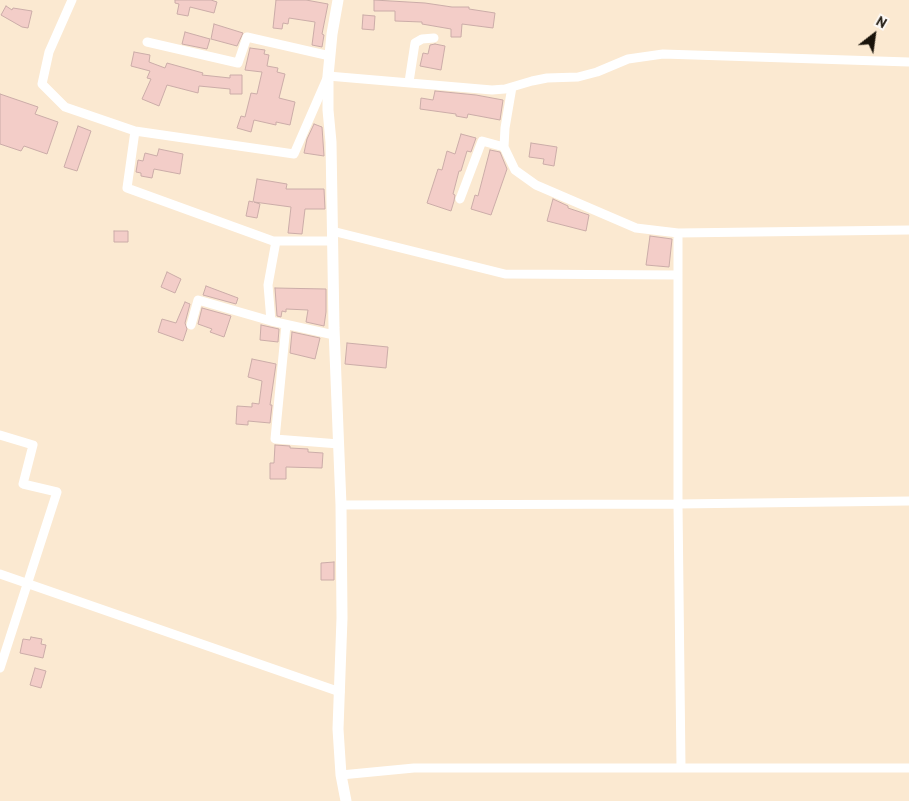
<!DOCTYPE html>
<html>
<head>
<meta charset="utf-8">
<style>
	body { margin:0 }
	#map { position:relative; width:909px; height:801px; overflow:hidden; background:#fbe9d1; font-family:"PT Sans",sans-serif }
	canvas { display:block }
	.north { position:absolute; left:849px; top:10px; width:50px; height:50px; -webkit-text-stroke:4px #fcf8f4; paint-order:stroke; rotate:30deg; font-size:14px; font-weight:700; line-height:20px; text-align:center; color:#19130a }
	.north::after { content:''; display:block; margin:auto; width:18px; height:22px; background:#19130a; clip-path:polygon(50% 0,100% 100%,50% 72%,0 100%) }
</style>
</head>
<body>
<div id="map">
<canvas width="909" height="801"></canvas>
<div class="north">N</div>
</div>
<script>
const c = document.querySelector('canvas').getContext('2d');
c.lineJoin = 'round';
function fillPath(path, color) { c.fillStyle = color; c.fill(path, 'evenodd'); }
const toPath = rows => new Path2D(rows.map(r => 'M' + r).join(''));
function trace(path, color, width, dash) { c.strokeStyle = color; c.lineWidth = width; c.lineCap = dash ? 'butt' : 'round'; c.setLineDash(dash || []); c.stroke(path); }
const building = toPath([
	[175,0,211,0,217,2,214,13,190,7,188,16,177,14,179,4,175,3,175,0],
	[276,0,306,0,328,4,322,34,324,35,322,47,312,45,315,22,289,18,288,24,283,23,282,29,273,28,276,0],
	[374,0,425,3,452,7,469,7,469,9,495,13,493,28,462,24,461,37,451,37,451,29,422,24,422,22,395,21,395,11,374,11,374,0],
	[6,6,12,10,13,8,32,11,28,28,22,27,1,15,6,6],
	[363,15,375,16,374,30,362,29,363,15],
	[214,24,243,33,237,46,211,39,214,24],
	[185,32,210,39,207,49,182,44,185,32],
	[435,44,445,46,441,70,420,66,423,53,428,54,430,45,435,44],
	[250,48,265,50,264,54,269,55,267,66,278,68,277,72,285,74,279,98,295,102,290,125,276,122,276,125,254,120,251,132,237,128,241,116,245,117,251,93,257,94,262,72,245,70,250,48],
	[134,52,150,55,149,62,165,68,167,63,203,73,202,75,230,78,230,75,242,75,242,94,230,94,230,89,199,86,198,93,167,85,159,106,142,99,151,79,147,78,150,71,131,66,134,52],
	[435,91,476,95,503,100,500,120,468,114,467,118,456,116,456,114,420,109,421,98,433,100,435,91],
	[0,94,38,107,35,114,58,122,47,154,24,146,21,151,0,144,0,94],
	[314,124,322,127,324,156,304,153,307,139,314,124],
	[78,126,91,131,77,171,64,167,78,126],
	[461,134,476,138,471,152,467,151,461,171,459,171,453,194,455,195,454,201,451,211,427,203,438,169,442,170,447,151,455,154,461,134],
	[531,143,557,147,554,166,543,164,544,159,529,157,531,143],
	[159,149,183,154,180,174,154,169,152,178,141,176,141,173,136,172,138,160,143,161,145,153,157,156,159,149],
	[490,150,500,152,507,169,491,215,471,209,475,195,478,196,490,150],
	[257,179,287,184,286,189,324,189,325,209,305,209,302,234,288,233,291,207,254,202,260,204,257,218,246,216,249,201,253,202,257,179],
	[553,199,568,206,568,208,589,215,586,231,547,221,553,199],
	[114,231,128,231,128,242,114,242,114,231],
	[650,236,672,239,669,267,646,265,650,236],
	[167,272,181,279,175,293,161,287,167,272],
	[206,286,238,298,236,304,203,295,206,286],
	[275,288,326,289,326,312,324,326,306,322,308,310,286,309,286,312,282,311,281,317,277,316,275,288],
	[185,302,190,304,185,323,187,329,183,341,158,332,162,319,176,323,185,302],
	[202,308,231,316,224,337,210,332,212,329,198,324,202,308],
	[261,325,279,329,278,342,260,340,261,325],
	[292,332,320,338,315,359,290,353,292,332],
	[347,343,388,347,386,368,345,364,347,343],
	[252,359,276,364,270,405,272,405,270,423,248,421,248,425,236,424,237,406,252,407,252,403,259,404,262,381,248,377,252,359],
	[275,445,290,446,290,448,308,449,308,452,323,453,322,468,286,467,286,479,270,479,270,463,274,463,275,445],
	[334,562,334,580,321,580,321,563,334,562],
	[31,637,42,639,41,644,46,645,43,658,20,653,23,639,30,640,31,637],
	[35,668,46,671,41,688,30,685,35,668]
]);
fillPath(building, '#f3cdc8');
trace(building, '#cbaca8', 1);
trace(toPath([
	[72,0,49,52,42,84,65,107,135,131,294,154,328,76,492,90,505,89,532,81,547,78,578,77,597,72,628,59,663,54,909,62],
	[147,42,238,63,247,37,330,56],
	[409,82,415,43,422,39,434,38],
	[512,87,505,128,504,147,515,170,536,185,636,228,678,233],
	[135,131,127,188,273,241,332,241],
	[460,199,482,141,504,147],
	[332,231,505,274,677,275],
	[276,241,268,285,271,321,334,335],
	[191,325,198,300,271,321],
	[286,325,275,439,339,444],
	[0,435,33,445,23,484,57,492,0,668],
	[341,505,678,504,909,501],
	[0,574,340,692],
	[681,767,678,504,678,233,909,230],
	[341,775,414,768,909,768]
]), '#fff', 9);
trace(toPath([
	[338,0,332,34,328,76,328,110,331,142,334,328,341,505,342,618,338,729,341,775,346,801]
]), '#fff', 11);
</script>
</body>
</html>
